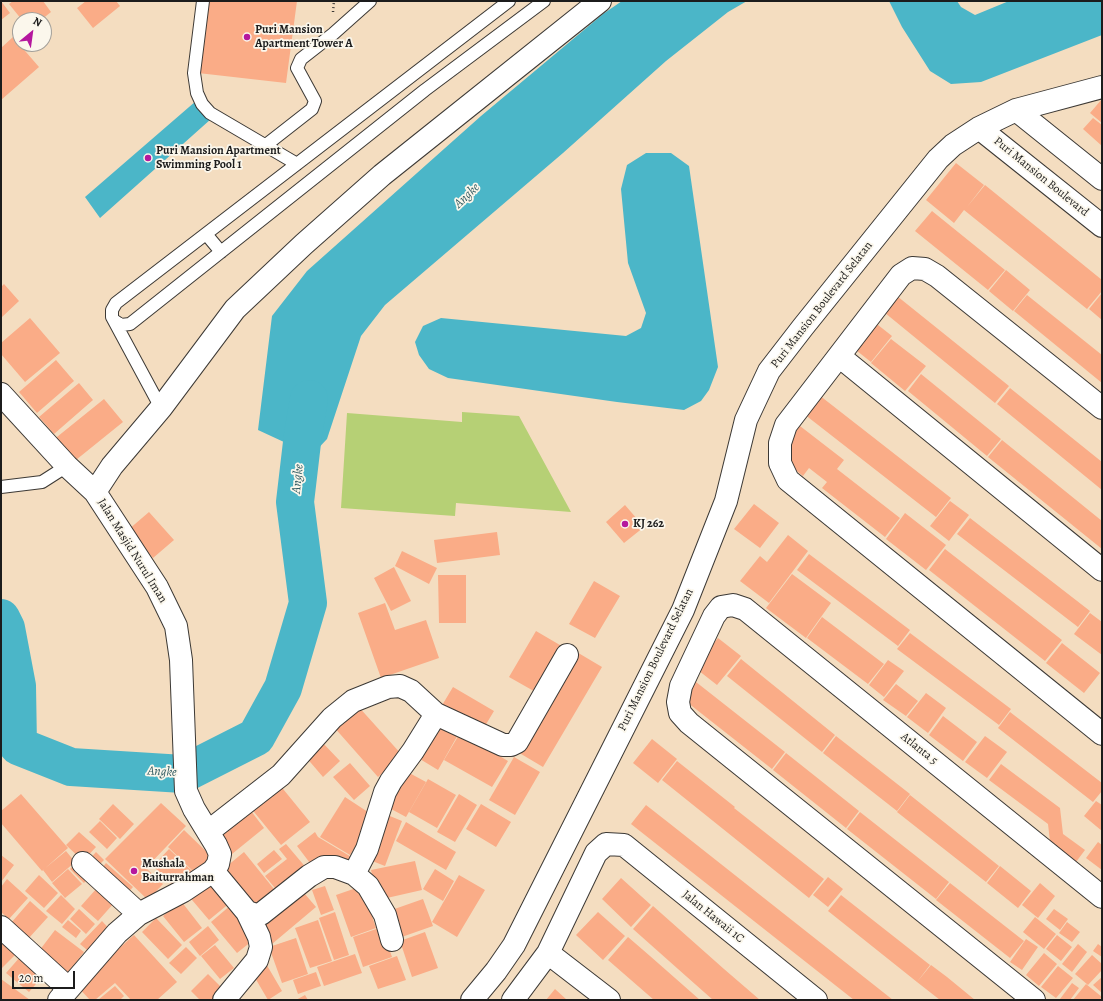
<!DOCTYPE html>
<html>
<head>
<meta charset="utf-8">
<style>
	body { margin:0 }
	#map { position:relative; width:1103px; height:1001px; overflow:hidden; background:#f4ddc0; font-family:Alegreya,serif }
	canvas { display:block }
	.frame { position:absolute; inset:0; border:2px solid #1c1c1c; pointer-events:none }
	.north { position:absolute; left:12px; top:12px; width:40px; height:40px; box-sizing:border-box; background:#fbf7ec; border:1px solid #a29f99; border-radius:50%; rotate:29deg; font-size:11px; font-weight:700; line-height:16px; text-align:center; color:#1c1c1c }
	.north::after { content:''; display:block; margin:auto; width:14px; height:18px; background:#b5179e; clip-path:polygon(50% 0,100% 100%,50% 72%,0 100%) }
	.scale { position:absolute; left:12px; top:971px; width:63px; height:18px; box-sizing:border-box; border:2px solid #1c1c1c; border-top:0; padding-left:5px; font-size:12px; line-height:14px; white-space:nowrap; color:#1c1c1c; -webkit-text-stroke:3px #fbf7ec; paint-order:stroke }
</style>
</head>
<body>
<div id="map">
<canvas width="1103" height="1001"></canvas>
<div class="frame"></div>
<div class="north">N</div>
<div class="scale">20 m</div>
</div>
<script>
const c = document.querySelector('canvas').getContext('2d');
c.lineJoin = 'round';
function fillPath(path, color) { c.fillStyle = color; c.fill(path, 'evenodd'); }
const toPath = rows => new Path2D(rows.map(r => 'M' + r).join(''));
function trace(path, color, width, dash) { c.strokeStyle = color; c.lineWidth = width; c.lineCap = dash ? 'butt' : 'round'; c.setLineDash(dash || []); c.stroke(path); }
function write(font, color, halo, rows, align = 'center') {
  c.font = font + ' Alegreya,serif'; c.lineWidth = 3.5; c.setLineDash([]); c.textBaseline = 'middle'; c.strokeStyle = halo; c.fillStyle = color; for (const [text, x, y, turn = 0] of rows) {
    c.save(); c.translate(x, y); c.rotate((+turn || 0) * Math.PI / 180); c.textAlign = isNaN(turn) ? turn : align; if (halo) c.strokeText(text, 0, 0); c.fillText(text, 0, 0); c.restore();
  }
}
fillPath(toPath([
	[462,412,519,416,571,512,456,503,455,516,341,508,347,413,462,422]
]), '#b6d075');
fillPath(toPath([
	[622,1,747,1,728,12,666,61,563,153,385,305,361,336,327,439,312,455,258,430,272,316,307,271,481,116,603,14],
	[889,1,957,1,961,7,975,15,1009,1,1102,1,1102,35,981,82,951,84,930,71,902,27],
	[196,101,211,119,100,218,85,197],
	[646,153,671,153,689,166,718,367,709,390,701,401,684,410,617,402,448,378,429,369,419,355,415,342,423,326,441,318,626,336,641,328,646,313,628,263,621,189,627,165]
]), '#4bb6c8');
trace(toPath([
	[1,618,6,628,17,686,18,746,71,767,183,774,256,737,283,688,308,603,295,502,303,434,309,399]
]), '#4bb6c8', 38);
fillPath(toPath([
	[1,1,10,13,1,20],
	[13,1,43,1,51,12,41,20,22,20,9,4],
	[86,1,116,1,120,6,93,28,77,8],
	[207,1,297,1,286,83,198,73],
	[13,37,39,67,1,100,1,48],
	[1102,99,1102,123,1090,113],
	[1093,118,1102,125,1102,146,1083,129],
	[956,163,984,185,967,207,985,185,1102,280,1102,291,1087,309,964,210,954,223,926,200],
	[932,211,1005,270,988,290,915,231],
	[1006,270,1030,290,1013,311,989,291],
	[4,284,19,301,1,318,1,287],
	[892,292,1009,386,995,403,879,308],
	[1102,293,1102,320,1089,309],
	[1027,295,1102,355,1102,383,1014,311],
	[30,318,60,353,25,382,1,354,1,343],
	[873,321,892,336,871,362,852,347],
	[891,339,926,366,905,391,871,363],
	[56,360,74,381,37,413,19,392],
	[921,374,1001,439,987,456,908,391],
	[79,383,93,400,54,434,39,417],
	[1010,388,1102,462,1102,490,997,404],
	[819,395,951,498,936,517,804,414],
	[104,399,123,422,71,464,52,441],
	[800,426,844,460,837,469,900,518,885,537,822,488,827,482,809,468,803,476,786,462,792,455,783,448],
	[1002,440,1102,521,1102,549,988,457],
	[950,501,969,515,949,541,930,526],
	[754,504,779,523,760,548,734,529],
	[625,505,644,527,624,543,606,522],
	[149,512,174,540,153,558,128,530],
	[905,513,946,545,926,570,886,539],
	[970,518,1090,611,1078,627,957,534],
	[497,532,500,555,437,563,434,540],
	[788,535,808,551,769,603,740,581,760,556,767,562],
	[945,549,1062,640,1045,661,929,570],
	[402,551,437,568,429,584,395,566],
	[809,554,910,630,898,646,797,570],
	[394,567,411,601,391,611,374,578],
	[792,574,831,603,806,638,766,608],
	[438,575,466,575,466,623,439,623],
	[594,581,620,596,595,638,569,624],
	[385,603,395,630,426,620,439,658,381,678,358,613],
	[1090,613,1102,622,1102,655,1074,634],
	[822,617,884,664,868,684,807,638],
	[536,631,565,648,539,694,509,677],
	[910,633,1011,709,999,725,897,649],
	[718,638,741,656,717,685,694,667],
	[1062,643,1100,673,1084,693,1046,663],
	[575,651,602,667,543,767,516,751],
	[741,659,835,735,822,752,727,676],
	[888,660,904,671,884,697,869,685],
	[696,682,785,752,772,769,683,699],
	[896,684,918,701,906,716,883,700],
	[453,687,494,711,482,731,441,707],
	[926,693,946,708,928,733,907,717],
	[357,705,402,755,378,777,333,726],
	[1010,712,1102,783,1102,791,1093,802,998,728],
	[943,716,977,742,963,761,929,735],
	[436,720,459,733,438,770,415,756],
	[460,733,508,761,492,787,444,760],
	[836,736,910,794,897,811,823,753],
	[985,736,1007,752,987,778,965,762],
	[652,739,677,759,658,783,633,763],
	[321,741,340,761,323,777,305,756],
	[786,753,859,811,846,828,773,770],
	[514,757,540,772,515,815,489,800],
	[677,761,735,807,734,808,824,879,809,898,662,780],
	[350,763,370,786,354,800,333,777],
	[1001,764,1060,808,1063,834,1085,850,1073,866,1051,850,1048,824,989,780],
	[402,769,426,782,406,817,382,804],
	[428,779,456,795,437,828,409,812],
	[279,784,310,822,281,845,250,807],
	[21,794,68,848,42,871,1,823,1,811],
	[459,794,477,805,455,842,437,832],
	[910,795,999,866,986,882,897,812],
	[345,797,374,816,350,855,320,837],
	[1096,801,1102,805,1102,831,1084,816],
	[161,803,186,826,146,868,163,884,148,900,105,859],
	[113,804,134,824,120,839,99,819],
	[481,804,511,822,496,847,466,829],
	[646,805,669,823,893,1000,854,1000,631,824],
	[248,807,264,828,232,854,215,834],
	[860,812,949,882,936,899,847,829],
	[385,814,402,821,385,866,367,859],
	[100,821,117,838,107,849,89,832],
	[406,822,456,852,446,870,396,841],
	[184,830,211,856,195,873,168,847],
	[79,832,96,847,83,861,66,845],
	[315,832,318,837,353,858,347,869,313,867,297,846],
	[1098,842,1102,845,1102,870,1086,858],
	[286,844,308,870,279,893,265,876,287,859,279,849],
	[169,849,192,871,176,888,153,866],
	[274,850,282,859,264,873,257,864],
	[66,851,75,862,52,882,43,870],
	[96,852,104,860,95,869,87,862],
	[244,852,278,894,254,913,221,871],
	[1,855,14,865,1,882],
	[78,861,92,874,84,883,70,869],
	[415,861,422,890,378,900,371,870],
	[106,863,133,887,125,896,98,873],
	[1000,866,1031,891,1018,908,987,883],
	[68,869,82,884,65,898,52,883],
	[435,869,454,881,443,901,423,889],
	[39,875,58,893,44,908,25,891],
	[210,875,231,902,209,920,187,894],
	[459,875,485,890,457,937,432,922],
	[828,877,843,889,828,907,813,895],
	[621,878,651,905,631,927,602,899],
	[7,879,28,898,9,919,1,912,1,887],
	[950,883,1024,941,1010,958,936,900],
	[1040,883,1055,896,1038,918,1022,905],
	[325,886,334,910,321,915,312,890],
	[362,886,376,928,351,937,336,895],
	[299,887,316,907,272,944,254,923],
	[97,888,114,903,98,921,81,906],
	[61,895,75,909,62,924,46,911],
	[841,895,930,965,917,982,828,911],
	[423,899,433,926,396,939,386,912],
	[30,901,48,917,28,939,11,923],
	[181,901,202,928,184,942,163,916],
	[231,905,257,937,237,953,211,922],
	[653,906,724,969,760,1000,713,1000,678,969,633,929],
	[79,909,95,924,86,934,70,919],
	[1054,909,1068,919,1060,930,1046,919],
	[335,912,349,955,334,960,319,918],
	[598,912,625,936,603,960,576,935],
	[1035,917,1056,934,1044,949,1023,932],
	[156,918,182,945,168,959,142,932],
	[68,920,81,931,76,938,62,927],
	[318,920,332,961,310,968,295,928],
	[102,921,113,933,93,955,80,944],
	[1067,922,1080,932,1072,942,1059,933],
	[208,926,219,940,200,956,189,942],
	[382,927,392,957,363,967,353,937],
	[55,930,84,952,68,973,39,951],
	[425,932,438,968,412,977,400,941],
	[134,935,177,982,157,1000,131,1000,115,983,95,1000,90,1000,77,986],
	[1057,935,1072,947,1061,961,1046,949],
	[1,936,17,953,1,969],
	[628,937,650,956,700,1000,654,1000,608,960],
	[296,938,308,974,282,983,269,947],
	[1026,939,1038,947,1022,970,1010,962],
	[1078,944,1087,952,1072,972,1062,964],
	[1098,944,1102,947,1102,957,1093,951],
	[215,945,234,968,220,979,201,956],
	[186,947,197,958,181,974,169,963],
	[1044,953,1057,964,1039,986,1026,975],
	[355,954,362,973,324,986,317,967],
	[1092,955,1102,964,1102,970,1088,985,1075,974],
	[397,956,406,980,378,989,369,966],
	[20,957,43,976,29,992,6,973],
	[265,962,282,991,268,1000,251,971],
	[931,965,947,977,975,1000,940,1000,917,982],
	[1058,966,1073,978,1056,998,1041,987],
	[316,972,321,986,298,994,293,980],
	[208,974,229,995,223,1000,200,1000,191,991],
	[1102,977,1102,993,1093,985],
	[1,979,30,1000,1,1000],
	[1072,983,1079,988,1070,1000,1061,1000,1060,999],
	[1086,984,1102,997,1099,1000,1073,1000],
	[115,986,124,996,120,1000,98,1000],
	[555,989,567,1000,546,1000],
	[305,995,308,1000,296,1000]
]), '#faac87');
const lane = toPath([
	[203,1,194,73,197,93,202,104,210,113,297,164],
	[266,145,312,109,315,101,297,68,301,59,333,34,370,1],
	[206,234,221,252],
	[115,321,121,325,130,324,425,90,544,1],
	[161,408,112,317,112,310,116,303,509,1],
	[1,487,42,482,67,466]
]);
const street = toPath([
	[1016,110,1102,179],
	[979,128,1102,226],
	[839,356,1102,570],
	[1,394,67,466,95,492,157,587,176,626,181,660,186,791,194,809,216,845,220,854,218,864,213,871,183,891,139,914,117,933,59,1000],
	[1102,408,937,276,925,269,912,268,901,275,786,425,780,443,780,463,788,480,1102,734],
	[95,492,112,466,161,408,235,309,304,244,382,175,600,1],
	[209,831,281,775,332,718,353,701,388,687,400,686,411,691,436,714,503,745,511,745,517,742,567,655],
	[83,863,139,914],
	[213,871,247,912,256,915,261,914,309,876,324,867,335,867,354,874,368,886,385,915,392,940],
	[354,874,367,849,385,792,391,781,413,751,436,714],
	[1,927,68,988],
	[548,953,609,1000],
	[224,1000,257,960,261,947,259,937,247,912],
	[472,1000,496,971,514,945,683,610,726,501,746,420,769,371,803,327,938,159,953,145,979,128,1016,110,1102,87],
	[513,1000,548,953,596,853,606,844,624,845,816,1000],
	[1034,1000,689,723,680,713,678,702,681,686,714,616,721,607,733,605,745,609,1102,897]
]);
trace(lane, '#3c3935', 14);
trace(street, '#3c3935', 24);
trace(toPath([
	[333,12,334,1]
]), '#3c3935', 2.5, [1, 3]);
trace(lane, '#fff', 12);
trace(street, '#fff', 22);
for (const [x, y, r, color] of [
	[247,37,4,"#b5179e"],
	[148,158,4,"#b5179e"],
	[625,524,4,"#b5179e"],
	[134,871,4,"#b5179e"]
]) { const dot = new Path2D(); dot.arc(x, y, r, 0, 2 * Math.PI); c.fillStyle = color; c.fill(dot); trace(dot, '#fbf7ec', 1.5); }
write('bold 12px', '#1c1c1c', '#fbf7ec', [
	["Puri Mansion",255,30],
	["Apartment Tower A",255,44],
	["Puri Mansion Apartment",156,151],
	["Swimming Pool 1",156,165],
	["KJ 262",633,524],
	["Mushala",142,864],
	["Baiturrahman",142,878]
], 'left');
write('12px', '#1c1c1c', '#fbf7ec', [
	["Puri Mansion Boulevard",1041,177,39],
	["Puri Mansion Boulevard Selatan",822,305,-52],
	["Jalan Masjid Nurul Iman",132,551,58],
	["Puri Mansion Boulevard Selatan",656,660,-64],
	["Atlanta 5",919,749,39],
	["Jalan Hawaii 1C",713,917,39]
]);
write('italic 13px', '#2f5a61', '#fbf7ec', [
	["Angke",467,196,-44],
	["Angke",298,479,-84],
	["Angke",162,772,3]
]);
</script>
</body>
</html>
